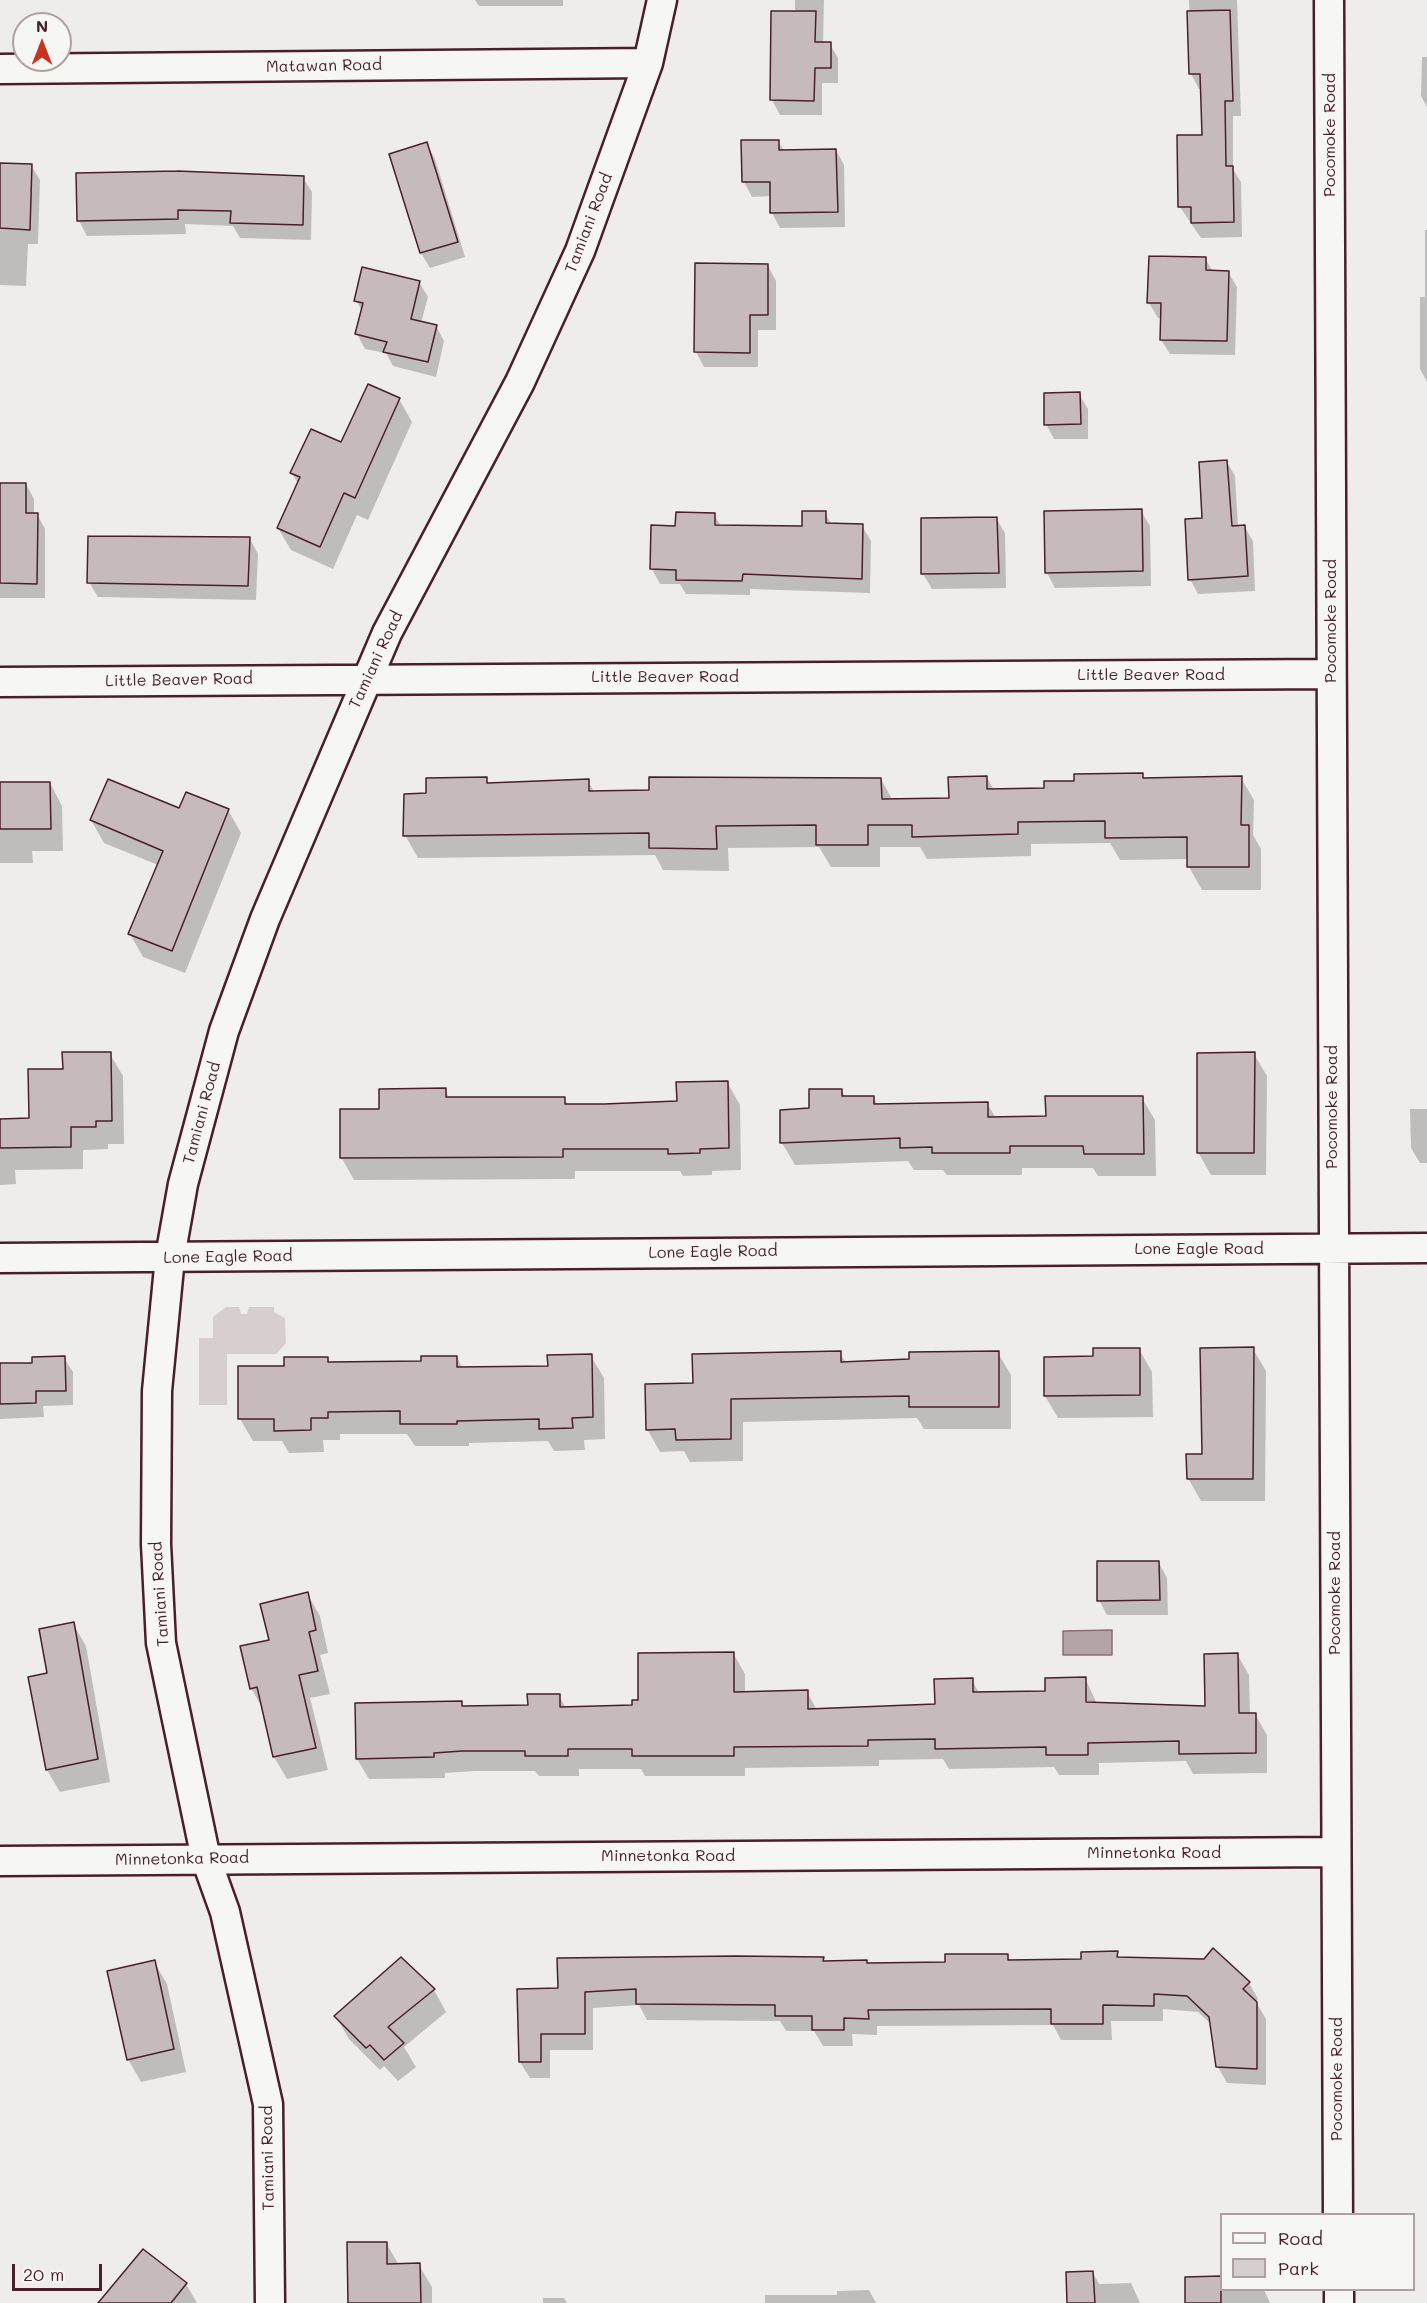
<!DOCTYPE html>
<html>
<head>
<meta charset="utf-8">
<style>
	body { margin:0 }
	#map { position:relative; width:1427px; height:2303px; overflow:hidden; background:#efedea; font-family:Mali,sans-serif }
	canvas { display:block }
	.legend { position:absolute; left:1220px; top:2213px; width:195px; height:78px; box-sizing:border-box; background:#f6f6f2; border:2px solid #b1a0a2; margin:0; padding:8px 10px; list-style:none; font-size:18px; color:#4a1f2b }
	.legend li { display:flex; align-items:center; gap:12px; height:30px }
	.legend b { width:30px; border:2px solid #b1a0a2 }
	.north { position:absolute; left:12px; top:12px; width:60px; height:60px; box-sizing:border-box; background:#f6f6f2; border:2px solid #b1a0a2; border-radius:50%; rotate:0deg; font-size:16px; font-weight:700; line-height:24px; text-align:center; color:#4a1f2b }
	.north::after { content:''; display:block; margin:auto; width:21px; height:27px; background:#c8321e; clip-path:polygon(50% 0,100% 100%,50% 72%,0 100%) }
	.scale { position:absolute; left:12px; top:2264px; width:90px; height:27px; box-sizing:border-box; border:3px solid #4a1f2b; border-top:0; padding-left:8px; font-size:18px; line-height:21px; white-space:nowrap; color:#4a1f2b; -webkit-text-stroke:4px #f6f6f2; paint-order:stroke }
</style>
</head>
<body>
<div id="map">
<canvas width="1427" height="2303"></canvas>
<ul class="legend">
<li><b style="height:8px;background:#f6f6f2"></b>Road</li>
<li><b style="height:16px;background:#d7cfce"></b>Park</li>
</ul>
<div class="north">N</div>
<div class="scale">20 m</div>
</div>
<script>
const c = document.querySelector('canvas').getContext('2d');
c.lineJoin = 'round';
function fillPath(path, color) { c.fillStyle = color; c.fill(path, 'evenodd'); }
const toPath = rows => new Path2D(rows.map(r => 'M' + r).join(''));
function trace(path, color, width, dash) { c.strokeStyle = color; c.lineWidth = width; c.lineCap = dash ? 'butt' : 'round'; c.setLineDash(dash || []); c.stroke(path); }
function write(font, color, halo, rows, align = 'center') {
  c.font = font + ' Mali,sans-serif'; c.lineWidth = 4.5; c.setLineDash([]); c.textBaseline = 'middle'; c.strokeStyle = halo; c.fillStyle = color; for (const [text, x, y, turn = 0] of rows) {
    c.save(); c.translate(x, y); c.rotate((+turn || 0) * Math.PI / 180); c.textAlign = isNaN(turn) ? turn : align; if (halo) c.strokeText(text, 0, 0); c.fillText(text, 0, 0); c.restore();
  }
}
fillPath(toPath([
	[226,1307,239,1307,241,1314,247,1314,249,1307,274,1307,274,1312,285,1318,286,1343,276,1354,227,1354,227,1405,199,1405,199,1338,213,1338,213,1317]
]), '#d7cfce');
const water = toPath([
	[1112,1630,1112,1655,1063,1655,1063,1631,1112,1630]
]);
fillPath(water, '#b4a4a5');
trace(water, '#8a6f74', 1.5);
fillPath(toPath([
	[475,0,563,0,563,6,479,6],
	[795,0,824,0,823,43,830,44,838,58,838,83,822,83,822,115,780,115,772,100,795,12],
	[1189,0,1237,0,1241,116,1233,116,1233,169,1241,182,1242,237,1201,238,1180,207,1178,137,1204,136,1202,89,1199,89,1191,74],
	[1422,57,1427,57,1427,107,1421,96],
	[778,141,784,151,836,150,844,165,845,227,780,228,772,213,771,196,752,197,744,182],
	[427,144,435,159,465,257,430,268,421,253,391,155],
	[0,164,31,165,40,180,38,244,28,244,26,286,0,285],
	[77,175,303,178,312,192,311,240,240,238,233,226,185,224,186,234,87,236,79,221],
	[1425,230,1427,230,1427,382,1420,369,1420,297,1425,297],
	[1205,258,1213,272,1228,272,1237,287,1235,355,1170,354,1161,340,1162,318,1158,318,1149,303],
	[768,266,776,281,776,330,758,330,758,367,704,367,696,352],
	[419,282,428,297,421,323,436,326,444,341,436,377,393,366,386,353,365,349,357,334,362,311,356,300],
	[1079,394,1088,409,1088,439,1054,439,1046,424],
	[399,399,412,422,368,520,357,515,333,569,291,550,278,528,298,484,292,473,342,444],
	[1227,462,1235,476,1238,527,1244,526,1253,541,1255,591,1198,594,1190,579,1204,520],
	[0,484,26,484,34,499,34,514,37,514,45,529,45,598,0,598],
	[1141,511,1150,526,1151,586,1055,588,1047,573],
	[825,513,832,525,862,526,871,541,870,593,750,589,750,595,686,594,680,584,660,584,652,569,677,527,714,515,721,526,804,528],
	[996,518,1005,533,1006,588,932,589,923,574],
	[250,539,258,554,256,600,98,597,89,582],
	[1142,774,1145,780,1241,778,1254,800,1253,835,1261,849,1261,890,1202,890,1189,867,1189,859,1120,860,1110,843,1031,844,1031,856,927,859,920,847,880,847,880,867,831,867,819,847,728,848,729,871,663,870,655,855,418,858,405,835,427,795,486,779,489,784,588,781,594,792,881,779,893,801,950,799,987,778,994,790,1046,789,1076,782],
	[50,783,62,806,63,851,32,851,33,863,0,863,0,784],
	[180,810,228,810,241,833,185,973,143,957,130,934,158,865,104,843,91,820],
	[110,1054,123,1076,124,1144,108,1144,108,1149,83,1150,83,1169,15,1170,16,1184,0,1185,0,1120,30,1119,64,1070],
	[1254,1054,1267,1076,1266,1175,1211,1175,1198,1152],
	[727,1082,740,1105,741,1170,712,1171,712,1175,683,1176,680,1171,575,1171,575,1179,354,1180,341,1157,381,1110,445,1090,450,1099,564,1098,568,1105,679,1102],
	[841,1090,846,1097,873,1097,878,1105,987,1104,996,1118,1047,1117,1142,1098,1155,1120,1156,1176,1098,1176,1093,1168,1022,1168,1022,1175,947,1175,943,1170,914,1170,908,1161,795,1165,782,1143,781,1111,811,1109],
	[1410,1109,1427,1109,1427,1163,1420,1163,1411,1148],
	[1139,1349,1152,1372,1153,1417,1058,1418,1045,1396],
	[1253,1349,1266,1371,1265,1501,1201,1501,1188,1478,1203,1455],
	[840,1353,846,1363,910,1361,998,1353,1011,1375,1011,1429,924,1429,917,1418,743,1422,743,1461,690,1462,684,1451,660,1452,647,1429,695,1385],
	[591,1356,604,1378,605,1439,584,1440,585,1450,554,1451,548,1441,469,1443,469,1446,415,1446,407,1434,340,1434,340,1440,323,1440,324,1452,289,1453,282,1441,253,1441,240,1419,286,1367,327,1358,330,1364,423,1362,457,1357,463,1369,549,1367],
	[64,1358,73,1372,73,1405,43,1406,44,1417,0,1419,0,1365,33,1364],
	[1159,1563,1167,1578,1168,1615,1107,1615,1099,1600],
	[307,1593,320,1616,328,1653,320,1655,330,1694,310,1698,328,1770,287,1779,274,1757,263,1709,251,1688,271,1641],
	[73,1624,86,1646,110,1782,60,1792,47,1770,30,1678,49,1675],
	[733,1653,745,1674,745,1694,807,1692,817,1710,936,1705,972,1680,979,1693,1046,1692,1085,1678,1097,1704,1206,1708,1237,1654,1249,1675,1250,1714,1255,1714,1267,1735,1267,1773,1193,1774,1186,1761,1099,1763,1099,1775,1059,1775,1054,1767,949,1769,943,1759,879,1760,879,1766,745,1768,745,1776,645,1776,641,1769,579,1769,579,1776,539,1776,535,1771,475,1771,445,1773,445,1778,369,1779,357,1759,461,1702,464,1707,529,1707,559,1696,566,1708,633,1706],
	[1214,1950,1249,1983,1258,1999,1256,2002,1266,2019,1266,2085,1227,2083,1218,2067,1212,2025,1198,2012,1163,2009,1163,2021,1111,2021,1112,2040,1061,2040,1053,2025,877,2026,877,2035,852,2034,853,2046,823,2046,814,2031,786,2031,780,2021,647,2020,639,2005,593,2008,593,2050,550,2050,550,2078,530,2078,520,2062,560,1989,823,1959,825,1962,867,1961,868,1964,946,1963,1007,1955,1011,1962,1083,1961,1117,1953,1120,1959,1205,1960],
	[154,1962,167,1984,186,2072,141,2082,128,2059],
	[434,1990,446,2012,404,2047,416,2067,398,2081,384,2066,380,2070,349,2039,336,2017],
	[386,2243,399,2265,419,2265,432,2287,432,2303,349,2303],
	[1093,2273,1099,2284,1131,2283,1140,2303,1068,2303],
	[1222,2278,1222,2290,1264,2290,1270,2303,1186,2303,1186,2279],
	[186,2284,197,2303,100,2303],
	[869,2290,876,2303,765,2303,765,2295,837,2295,837,2291],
	[543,2298,564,2298,567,2303,543,2303]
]), '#0003');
const building = toPath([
	[1230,10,1233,101,1225,101,1226,166,1233,166,1234,222,1191,223,1191,207,1178,207,1177,135,1202,135,1200,74,1189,74,1187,11,1230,10],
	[771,11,816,11,815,42,831,42,831,68,815,68,814,101,770,100,771,11],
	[741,140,779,140,779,150,836,149,838,212,770,213,770,182,742,182,741,140],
	[427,142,458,242,420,253,389,154,427,142],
	[0,163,32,164,30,230,0,228,0,163],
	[177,171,304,176,303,225,230,223,231,211,178,210,178,219,77,221,76,173,177,171],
	[1149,256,1206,257,1206,270,1229,271,1227,341,1160,340,1161,303,1147,303,1149,256],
	[695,263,768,264,768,315,750,315,750,353,694,352,695,263],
	[362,267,420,281,411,319,437,325,428,362,383,352,387,342,355,334,363,303,354,301,362,267],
	[368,384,400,398,355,498,344,493,320,547,277,528,300,477,290,473,311,429,341,442,368,384],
	[1080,392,1081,424,1044,425,1044,393,1080,392],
	[1227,460,1232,526,1245,525,1248,576,1188,580,1185,519,1202,518,1199,462,1227,460],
	[0,483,26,483,26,513,38,513,37,584,0,583,0,483],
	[1142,509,1143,571,1045,573,1044,511,1142,509],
	[802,511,826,511,826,523,863,524,862,579,743,574,742,581,676,580,676,570,650,569,651,525,675,526,676,512,715,513,715,525,802,526,802,511],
	[997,517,999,573,921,574,921,518,997,517],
	[88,536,250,537,248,586,87,583,88,536],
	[1143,773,1143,778,1242,776,1241,825,1249,825,1249,867,1187,867,1187,837,1105,838,1105,821,1018,822,1018,834,912,837,912,825,868,825,868,845,816,845,816,825,716,826,717,849,649,848,649,833,403,836,404,794,426,793,426,778,487,777,487,783,589,779,589,791,649,790,649,777,881,778,882,799,949,798,948,777,987,776,987,789,1044,788,1044,781,1074,781,1074,774,1143,773],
	[108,779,179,808,186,792,229,809,172,951,128,934,163,851,90,820,108,779],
	[0,782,50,782,51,829,0,829,0,782],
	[62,1052,111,1052,112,1121,96,1121,96,1127,71,1127,71,1147,0,1148,0,1119,29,1118,28,1069,63,1069,62,1052],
	[1255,1052,1254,1153,1197,1153,1197,1053,1255,1052],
	[728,1081,729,1148,700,1149,700,1153,668,1154,668,1149,563,1149,563,1157,340,1158,340,1109,379,1109,379,1089,446,1088,446,1097,565,1097,565,1104,604,1104,677,1101,676,1082,728,1081],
	[809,1089,842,1089,842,1096,874,1096,874,1104,988,1102,988,1117,1046,1116,1045,1096,1143,1096,1144,1154,1084,1154,1083,1146,1010,1146,1010,1153,932,1153,932,1147,900,1148,900,1138,780,1143,780,1110,809,1108,809,1089],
	[1254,1347,1253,1479,1187,1479,1186,1454,1202,1454,1200,1348,1254,1347],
	[1093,1348,1140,1348,1140,1395,1044,1396,1044,1357,1093,1356,1093,1348],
	[841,1351,841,1362,909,1359,909,1352,999,1351,999,1407,909,1407,909,1396,731,1399,731,1439,676,1440,675,1429,646,1430,645,1384,693,1383,692,1354,841,1351],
	[592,1354,593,1417,572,1418,573,1428,539,1429,539,1419,457,1421,457,1424,400,1424,400,1411,328,1412,328,1418,311,1418,311,1430,274,1431,274,1419,238,1419,238,1366,284,1366,284,1357,328,1357,328,1362,421,1361,421,1356,457,1356,457,1367,548,1366,547,1355,592,1354],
	[65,1356,66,1391,36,1391,36,1403,0,1404,0,1363,32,1363,32,1357,65,1356],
	[1097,1561,1159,1561,1160,1600,1097,1601,1097,1561],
	[308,1592,316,1630,309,1632,318,1671,299,1675,316,1748,273,1757,257,1687,250,1689,240,1646,269,1640,260,1604,308,1592],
	[74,1622,98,1759,46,1770,28,1677,47,1673,39,1629,74,1622],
	[734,1652,734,1692,808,1690,808,1709,935,1704,934,1679,973,1678,973,1692,1045,1691,1045,1678,1086,1677,1086,1702,1205,1706,1204,1654,1238,1653,1239,1713,1256,1713,1256,1753,1179,1754,1179,1741,1088,1743,1088,1755,1046,1755,1046,1747,935,1749,935,1739,868,1740,868,1746,734,1747,734,1756,632,1756,632,1749,568,1749,568,1756,525,1756,525,1751,462,1751,434,1753,434,1757,356,1759,355,1703,462,1701,462,1706,528,1705,527,1694,560,1694,560,1707,632,1705,632,1700,638,1700,638,1653,734,1652],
	[1213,1948,1250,1982,1243,1989,1257,2002,1257,2069,1216,2067,1209,2017,1187,1996,1154,1994,1154,2006,1103,2005,1103,2024,1051,2024,1051,2009,868,2010,869,2019,844,2018,844,2030,812,2030,812,2016,775,2016,775,2005,636,2004,636,1989,585,1992,585,2034,541,2034,541,2062,519,2062,517,1989,558,1988,557,1958,736,1956,824,1957,823,1961,867,1960,867,1963,945,1962,945,1954,1008,1954,1008,1960,1081,1959,1081,1952,1118,1951,1117,1957,1204,1959,1213,1948],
	[401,1957,435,1989,388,2027,404,2043,384,2060,370,2045,366,2048,334,2016,401,1957],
	[155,1960,174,2049,127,2060,107,1971,155,1960],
	[347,2242,387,2242,387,2264,420,2263,421,2303,348,2303,347,2242],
	[143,2249,187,2283,171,2303,98,2303,143,2249],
	[1093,2271,1095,2303,1067,2303,1066,2272,1093,2271],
	[1221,2276,1221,2303,1185,2303,1185,2277,1221,2276]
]);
fillPath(building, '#c6babb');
trace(building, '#4a1f2b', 1.5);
const minor = toPath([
	[1329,0,1338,2214],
	[0,69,648,63],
	[0,682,1331,674],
	[0,1258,1427,1248],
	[0,1861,1336,1852],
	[1339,2290,1339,2303],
	[270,2303,268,2104,225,1912,206,1859,161,1643,156,1544,157,1391,170,1257,183,1184,224,1031,265,919,387,633,520,382,580,251,648,63,662,0]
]);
trace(minor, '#4a1f2b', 33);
trace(minor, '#f6f6f2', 28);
write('16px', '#4a1f2b', '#f6f6f2', [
	["Matawan Road",324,66,-1],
	["Pocomoke Road",1330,135,-90],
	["Tamiani Road",589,223,-69],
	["Pocomoke Road",1331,621,-90],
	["Tamiani Road",376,660,-65],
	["Little Beaver Road",1151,675],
	["Little Beaver Road",665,677],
	["Little Beaver Road",179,680,-1],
	["Pocomoke Road",1332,1107,-90],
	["Tamiani Road",202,1113,-75],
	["Lone Eagle Road",1199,1249],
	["Lone Eagle Road",713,1252,-1],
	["Lone Eagle Road",228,1257,-1],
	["Pocomoke Road",1335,1593,-90],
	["Tamiani Road",160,1594,-94],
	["Minnetonka Road",1154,1853],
	["Minnetonka Road",668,1856],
	["Minnetonka Road",182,1859,-1],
	["Pocomoke Road",1337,2079,-90],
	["Tamiani Road",268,2158,-91]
]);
</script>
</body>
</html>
